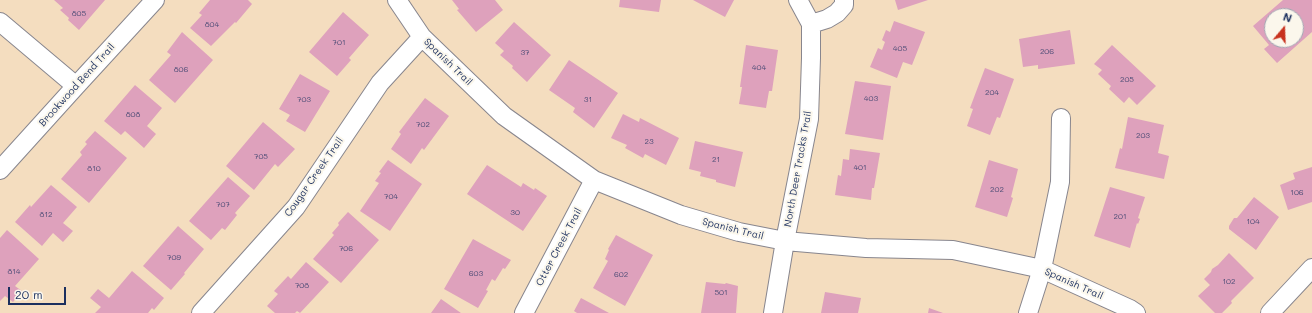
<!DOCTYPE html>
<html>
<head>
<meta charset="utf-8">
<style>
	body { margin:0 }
	#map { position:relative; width:1312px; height:313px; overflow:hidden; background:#f4ddbf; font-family:Mali,sans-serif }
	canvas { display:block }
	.north { position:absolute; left:1264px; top:8px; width:40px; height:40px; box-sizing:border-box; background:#fbf7ec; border:1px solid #a1a7b3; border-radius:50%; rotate:19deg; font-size:11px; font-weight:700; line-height:16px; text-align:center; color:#1b2f5e }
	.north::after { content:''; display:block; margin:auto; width:14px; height:18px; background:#c8321e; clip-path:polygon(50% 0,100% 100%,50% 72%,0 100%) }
	.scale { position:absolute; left:8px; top:287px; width:58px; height:18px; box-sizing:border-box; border:2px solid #1b2f5e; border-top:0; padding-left:5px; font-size:12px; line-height:14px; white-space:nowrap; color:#1b2f5e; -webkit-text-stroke:3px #fbf7ec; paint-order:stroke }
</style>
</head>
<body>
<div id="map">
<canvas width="1312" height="313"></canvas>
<div class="north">N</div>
<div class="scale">20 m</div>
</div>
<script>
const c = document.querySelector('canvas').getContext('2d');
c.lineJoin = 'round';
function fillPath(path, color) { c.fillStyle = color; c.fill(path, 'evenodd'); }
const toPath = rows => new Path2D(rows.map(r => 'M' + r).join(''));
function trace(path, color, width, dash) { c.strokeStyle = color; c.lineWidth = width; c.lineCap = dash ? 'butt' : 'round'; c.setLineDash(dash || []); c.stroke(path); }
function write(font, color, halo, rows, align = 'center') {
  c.font = font + ' Mali,sans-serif'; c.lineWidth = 4; c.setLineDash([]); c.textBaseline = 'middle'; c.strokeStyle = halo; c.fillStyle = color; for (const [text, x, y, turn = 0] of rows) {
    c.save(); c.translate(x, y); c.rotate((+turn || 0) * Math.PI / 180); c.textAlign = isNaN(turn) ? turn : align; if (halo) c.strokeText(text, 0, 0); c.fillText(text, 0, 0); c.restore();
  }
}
fillPath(toPath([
	[54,0,105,0,79,30,68,20,69,18,60,10,63,8],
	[210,0,248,0,252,4,236,23,235,22,211,46,190,28,202,15,199,13],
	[452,0,495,0,503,10,476,32,457,10,459,9],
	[620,0,661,0,659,12,619,7],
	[693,0,734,0,725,17],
	[895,0,928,0,898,10],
	[1283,0,1312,0,1312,32,1277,63,1264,49,1269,45,1253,26],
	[1272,16,1296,16,1296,40,1272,40],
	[343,12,369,35,349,58,351,60,337,76,309,52],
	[894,21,925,32,912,65,903,62,897,78,870,67,878,48,882,50,885,42,882,40,886,30,890,32],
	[514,22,551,55,527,82,512,68,513,66,500,55,504,51,495,43],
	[1070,30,1075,64,1038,69,1038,65,1023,67,1019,39],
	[182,32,213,60,175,103,149,80,171,55,167,52],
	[746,45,778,50,772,91,769,91,766,108,739,104,742,87,740,87],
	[1112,45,1156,86,1137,105,1129,97,1124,103,1109,89,1111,86,1098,74,1102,70,1094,64],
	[569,60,618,93,594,128,573,112,575,108,549,90],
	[985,68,1014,79,1000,118,997,117,990,135,967,126,973,109,970,108],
	[300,74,330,91,305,132,286,121,290,115,279,109],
	[855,81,891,86,883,140,845,134],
	[135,85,162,108,147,126,156,134,144,148,125,131,121,135,104,121],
	[425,98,449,116,424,150,422,148,411,164,391,149,401,134,399,132],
	[623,114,639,122,640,118,679,138,666,165,645,154,643,158,625,148,627,145,611,138],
	[1128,117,1164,125,1158,153,1169,156,1164,179,1115,168,1120,148,1122,149],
	[263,122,295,149,278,167,275,164,254,190,226,166],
	[95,131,127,158,89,203,61,179,82,155,80,152,87,144,85,142],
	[695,141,743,152,735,187,716,182,716,180,700,176,701,172,689,169],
	[850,149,880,153,874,188,872,188,871,200,835,195,838,175,841,176,843,159,849,160],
	[388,160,422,184,390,231,360,211,379,183,375,181,381,173,379,172],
	[989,160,1018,169,1011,197,1013,198,1007,217,975,207],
	[487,165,521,187,523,183,534,190,535,188,547,196,523,231,467,194],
	[1312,167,1312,202,1288,210,1280,185,1295,179,1293,173],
	[228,177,250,196,235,213,237,215,225,230,222,228,211,240,189,221],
	[51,185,77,207,63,223,73,231,63,242,53,233,42,246,15,222,30,205,31,207],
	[1110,187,1145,197,1138,218,1140,219,1138,224,1137,223,1130,248,1094,236],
	[1254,197,1279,217,1256,250,1229,229,1229,226,1234,218,1237,218],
	[348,212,379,240,341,283,313,259,334,235,332,233,339,225,338,223],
	[178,226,204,249,184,273,185,274,171,290,143,266],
	[7,230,39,259,15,286,22,291,13,302,5,296,0,301,0,238],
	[616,235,653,255,625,306,593,288,608,261,605,259,609,250,608,249],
	[473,239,511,260,505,269,503,268,495,281,492,279,486,290,488,291,478,308,444,289],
	[1229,253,1254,278,1231,301,1232,303,1222,313,1215,313,1198,296,1210,285,1204,279,1211,272,1212,269,1218,265],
	[306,262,329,282,300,313,297,311,295,313,275,313,267,306,278,294,274,291,288,276,291,279],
	[132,271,164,298,154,310,152,308,148,313,95,313,101,307,90,298,98,289,109,298],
	[706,282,725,284,726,283,738,286,736,313,701,313],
	[825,292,861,298,858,313,821,313],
	[581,298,609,313,577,313,574,311],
	[441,299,461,313,431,313],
	[929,308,943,313,928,313]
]), '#dea1bc');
const minor = toPath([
	[397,0,422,37,504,116,594,180,681,215,739,232,785,241,866,248,953,250,1042,269,1130,309,1136,313],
	[0,22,76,86],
	[811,24,827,19,837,13,844,5,844,0],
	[0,170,76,86,155,0],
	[201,313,296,207,380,83,422,37],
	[524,313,594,180],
	[773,313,785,241,809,119,811,58,811,24,798,0],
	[1028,313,1042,269,1060,182,1061,118],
	[1270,313,1312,268]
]);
trace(minor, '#88868e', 20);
trace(minor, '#fff', 18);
write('8px', '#4c4c76', null, [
	["805",79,14],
	["804",212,25],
	["701",339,43],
	["405",900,49],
	["206",1047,52],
	["37",525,53],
	["404",759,68],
	["806",181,70],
	["205",1127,80],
	["204",992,93],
	["403",871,99],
	["703",304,100],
	["31",588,100],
	["808",133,115],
	["702",423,125],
	["203",1143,136],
	["23",649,142],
	["705",261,157],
	["21",716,160],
	["401",860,168],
	["810",94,169],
	["202",997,190],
	["106",1297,193],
	["704",391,197],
	["707",223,205],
	["30",515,213],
	["812",46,215],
	["201",1120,217],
	["104",1253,222],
	["706",346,249],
	["709",174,258],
	["814",14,272],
	["603",476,274],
	["602",621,275],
	["102",1229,282],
	["708",302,286],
	["501",721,293]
]);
write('10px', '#1b2f5e', '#fbf7ec', [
	["Spanish Trail",448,62,44],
	["Brookwood Bend Trail",77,85,-48],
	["North Deer Tracks Trail",798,169,-80],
	["Cougar Creek Trail",314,177,-55],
	["Spanish Trail",733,229,14],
	["Otter Creek Trail",559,247,-62],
	["Spanish Trail",1074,284,24]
]);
</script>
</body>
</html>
